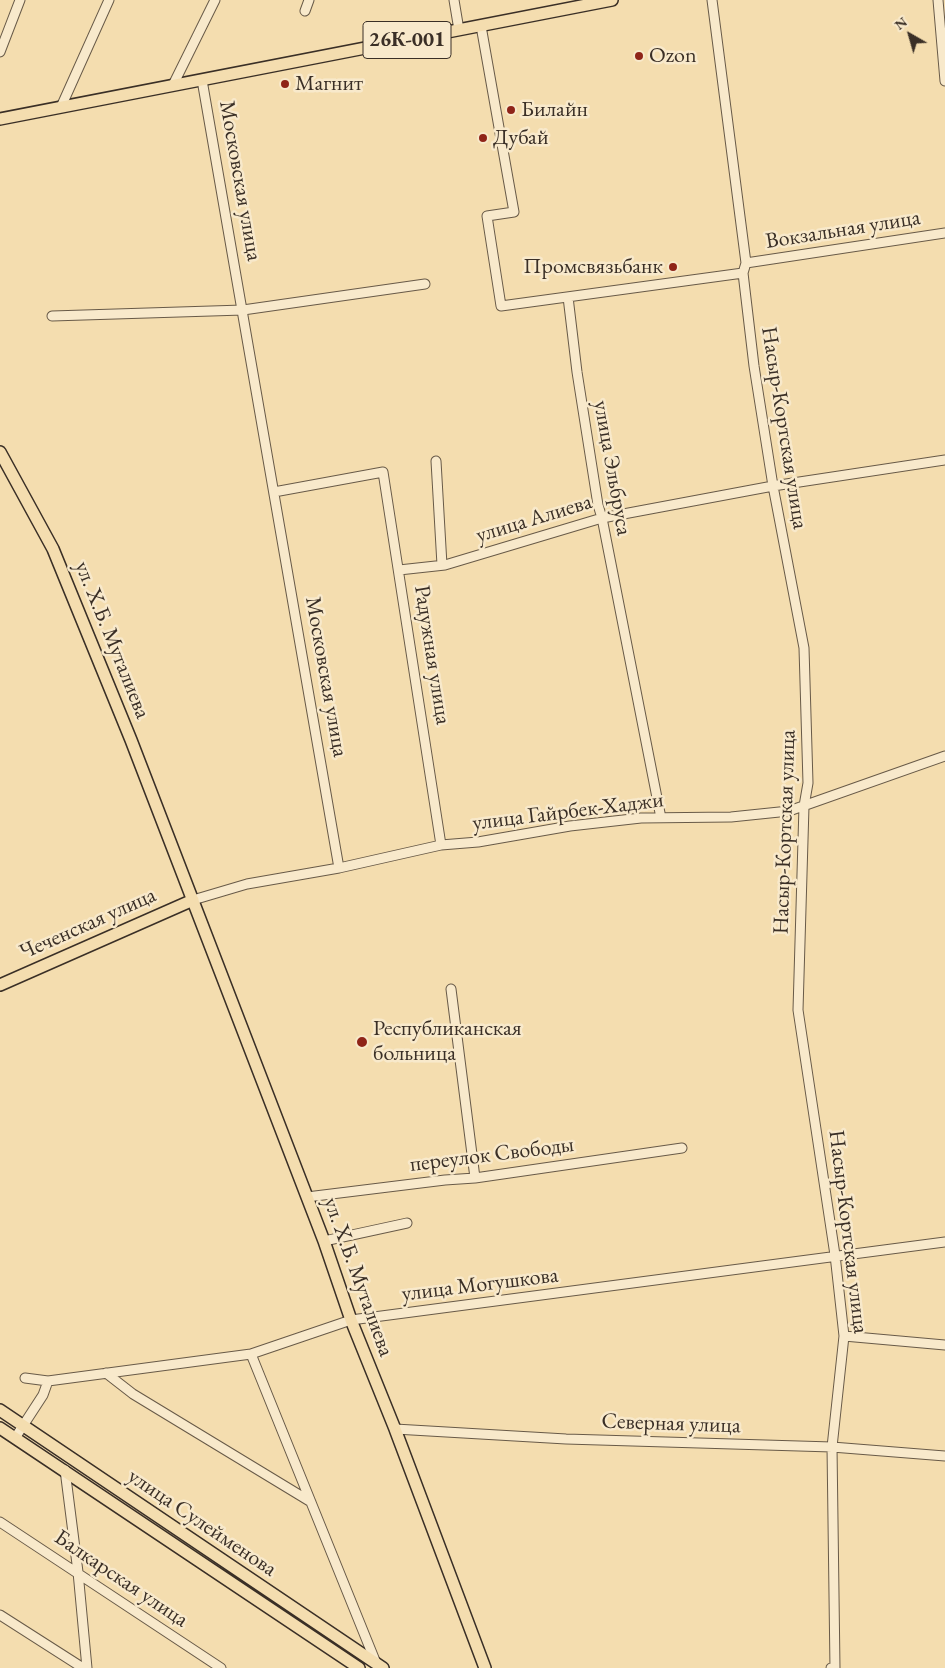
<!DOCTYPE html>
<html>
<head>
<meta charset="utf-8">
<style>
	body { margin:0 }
	#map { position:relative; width:945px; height:1668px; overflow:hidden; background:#f4ddaf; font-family:"EB Garamond",serif }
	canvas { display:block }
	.north { position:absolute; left:885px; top:10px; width:50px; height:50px; -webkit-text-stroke:4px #f8e9cb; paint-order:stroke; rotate:322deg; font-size:14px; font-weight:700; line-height:20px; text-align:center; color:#3a2f26 }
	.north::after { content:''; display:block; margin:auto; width:18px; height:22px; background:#3a2f26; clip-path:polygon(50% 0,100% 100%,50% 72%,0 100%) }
</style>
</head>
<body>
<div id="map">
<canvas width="945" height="1668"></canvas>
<div class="north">N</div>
</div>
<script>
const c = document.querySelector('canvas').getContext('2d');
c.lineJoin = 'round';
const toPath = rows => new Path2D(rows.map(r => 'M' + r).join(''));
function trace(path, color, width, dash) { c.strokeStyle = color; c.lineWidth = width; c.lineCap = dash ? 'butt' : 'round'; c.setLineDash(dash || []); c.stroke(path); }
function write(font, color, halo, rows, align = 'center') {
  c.font = font + ' "EB Garamond",serif'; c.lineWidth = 5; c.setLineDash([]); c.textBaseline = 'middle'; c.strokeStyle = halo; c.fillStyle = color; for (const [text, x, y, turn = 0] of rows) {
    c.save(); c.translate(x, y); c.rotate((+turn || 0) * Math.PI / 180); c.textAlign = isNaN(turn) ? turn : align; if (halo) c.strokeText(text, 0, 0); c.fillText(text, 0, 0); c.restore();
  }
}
const minor = toPath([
	[454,0,459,30],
	[712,0,746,263,743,273,754,366,773,486,804,648,808,783,804,806,798,1010,835,1255,844,1336,832,1447,835,1668,831,1668],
	[938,0,945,81],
	[305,11,309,0],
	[481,26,514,212,487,216,501,306,743,273],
	[0,52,20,0],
	[202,80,339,868],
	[173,85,215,0],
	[61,107,109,0],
	[746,263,945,233],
	[568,297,577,372,598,505,602,518,661,818],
	[52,316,243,310,425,284],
	[436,461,442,565],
	[274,492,383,472,441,845],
	[399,570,445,565,602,518,773,486,945,460],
	[193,900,247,884,339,868,441,845,478,842,570,826,641,818,731,817,789,811,945,756],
	[451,989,475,1178],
	[307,1197,445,1180,475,1178,682,1148],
	[324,1241,407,1223],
	[844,1336,945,1345],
	[251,1354,376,1663],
	[106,1373,133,1394,311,1502],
	[25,1378,48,1381,251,1354,351,1320,945,1242],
	[395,1429,566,1439,832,1447,945,1456],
	[15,1438,43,1395,48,1381],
	[65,1470,78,1572,87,1668],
	[0,1522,221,1668],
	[0,1615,83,1668]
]);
const major = toPath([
	[0,119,612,0],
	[0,452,53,549,131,740,324,1241,351,1320,395,1429,485,1668],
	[0,985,193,900],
	[0,1410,383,1668],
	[0,1428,359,1668]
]);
trace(minor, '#685a48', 11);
trace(major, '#3a2f26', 14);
trace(minor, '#f8e9cb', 9);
trace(major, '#f4ddaf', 11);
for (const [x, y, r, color] of [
	[639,56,5,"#8f2418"],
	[285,84,5,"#8f2418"],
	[511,110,5,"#8f2418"],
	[483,138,5,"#8f2418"],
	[673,267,5,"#8f2418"],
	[362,1042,6,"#8f2418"]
]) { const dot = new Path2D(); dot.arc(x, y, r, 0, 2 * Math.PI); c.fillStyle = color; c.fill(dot); trace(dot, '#f8e9cb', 2); }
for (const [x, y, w] of [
	[407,40,88]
]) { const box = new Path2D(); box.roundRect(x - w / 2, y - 18.5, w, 37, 4); c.fillStyle = '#f8e9cb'; c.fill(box); trace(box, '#3a2f26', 1); }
write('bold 21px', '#3a2f26', null, [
	["26К-001",407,40]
]);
write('22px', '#3a2f26', '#f8e9cb', [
	["Ozon",649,56],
	["Магнит",295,84],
	["Билайн",521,110],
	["Дубай",493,138],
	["Промсвязьбанк",663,267,"right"],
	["Республиканская",373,1029],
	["больница",373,1054]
], 'left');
write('22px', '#3a2f26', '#f8e9cb', [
	["Московская улица",240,181,80],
	["Вокзальная улица",843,230,-9],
	["Насыр-Кортская улица",784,428,81],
	["улица Эльбруса",612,468,80],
	["улица Алиева",534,519,-17],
	["ул. Х.Б. Муталиева",112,640,68],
	["Радужная улица",432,655,81],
	["Московская улица",326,677,80],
	["улица Гайрбек-Хаджи",568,812,-7],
	["Насыр-Кортская улица",785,832,-88],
	["Чеченская улица",88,924,-24],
	["переулок Свободы",492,1155,-7],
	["Насыр-Кортская улица",848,1232,83],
	["ул. Х.Б. Муталиева",358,1277,70],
	["улица Могушкова",480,1285,-7],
	["Северная улица",671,1424,2],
	["улица Сулейменова",202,1523,34],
	["Балкарская улица",121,1579,34]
]);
</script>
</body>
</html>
